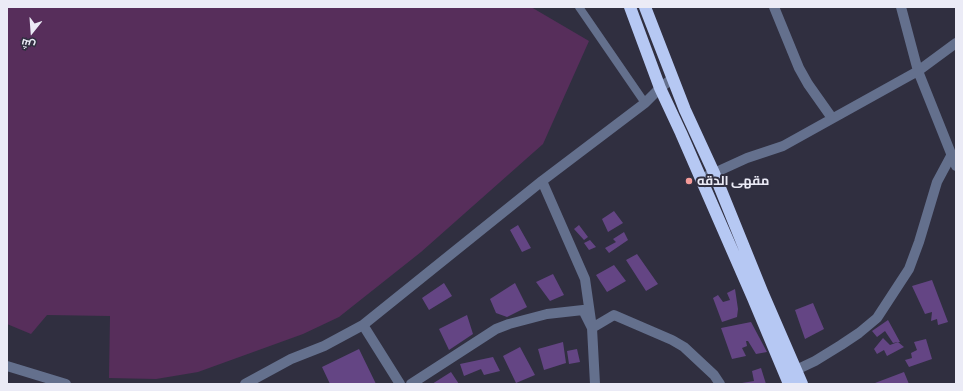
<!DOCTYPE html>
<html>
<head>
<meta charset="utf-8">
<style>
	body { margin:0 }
	#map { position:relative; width:963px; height:391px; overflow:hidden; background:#302f40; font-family:"Zilla Slab",Cairo,serif }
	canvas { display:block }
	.frame { position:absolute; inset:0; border:8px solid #ebebf6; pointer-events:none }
	.north { position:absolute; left:12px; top:12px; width:40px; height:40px; -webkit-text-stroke:3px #302f40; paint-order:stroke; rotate:197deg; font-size:11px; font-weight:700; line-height:16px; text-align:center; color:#ebebf6 }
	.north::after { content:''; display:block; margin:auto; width:14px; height:18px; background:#ebebf6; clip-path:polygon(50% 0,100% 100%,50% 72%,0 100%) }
</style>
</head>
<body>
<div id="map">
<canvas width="963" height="391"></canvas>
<div class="frame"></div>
<div class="north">ش</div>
</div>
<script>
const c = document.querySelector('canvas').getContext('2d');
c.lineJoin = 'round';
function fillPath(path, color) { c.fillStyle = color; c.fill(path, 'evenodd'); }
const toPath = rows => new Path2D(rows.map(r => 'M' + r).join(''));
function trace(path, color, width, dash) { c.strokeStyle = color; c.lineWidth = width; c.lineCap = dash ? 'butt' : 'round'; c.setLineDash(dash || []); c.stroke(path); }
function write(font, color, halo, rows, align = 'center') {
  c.font = font + ' "Zilla Slab",Cairo,serif'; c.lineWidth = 4; c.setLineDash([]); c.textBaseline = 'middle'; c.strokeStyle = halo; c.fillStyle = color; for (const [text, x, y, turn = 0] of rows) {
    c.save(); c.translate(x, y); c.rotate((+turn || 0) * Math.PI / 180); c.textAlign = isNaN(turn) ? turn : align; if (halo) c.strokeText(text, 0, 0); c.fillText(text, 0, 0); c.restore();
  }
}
fillPath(toPath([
	[7,7,531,7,589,41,543,144,421,252,339,317,303,334,198,372,156,379,109,378,110,316,47,315,31,334,7,324]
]), '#572e5b');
fillPath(toPath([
	[614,211,623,223,608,232,602,219],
	[518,225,531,248,522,252,510,230],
	[579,225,588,237,584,240,574,229],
	[624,232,628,240,609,253,605,248,616,242,613,239],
	[590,240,596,247,589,250,584,243],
	[637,254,658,284,646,291,626,260],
	[614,265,626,281,607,292,596,275],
	[553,274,564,295,550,301,536,282],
	[932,280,948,322,938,325,937,319,931,321,932,312,925,314,912,286],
	[444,283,452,296,429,310,422,298],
	[515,283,527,307,507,317,496,313,490,299],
	[735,289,738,309,737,317,722,322,713,298,718,295,723,302,730,300,727,293],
	[813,303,824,329,805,339,795,310],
	[467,315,473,334,449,350,439,329],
	[888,320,900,342,898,342,904,347,887,356,884,350,877,354,874,349,883,338,890,345,898,342,893,343,885,331,877,337,872,331],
	[751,322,767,352,756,354,748,341,746,341,747,346,742,348,746,356,732,359,721,328],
	[926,339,932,359,909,367,905,360,912,358,911,353,917,350,914,342],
	[563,342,566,363,544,370,538,349],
	[520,347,535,375,516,383,503,356],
	[359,349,376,384,330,384,322,367],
	[577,349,580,362,569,364,567,351],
	[493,357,500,371,484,375,481,369,464,376,460,364],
	[761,368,766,384,743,384,742,383,754,381,752,371],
	[451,372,459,384,432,384],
	[904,372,909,384,875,384,875,383]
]), '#644584');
trace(toPath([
	[579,7,645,103]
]), '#64708d', 8);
trace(toPath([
	[774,7,799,68,808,84,832,118],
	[901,7,918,71,956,166],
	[701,179,747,158,783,146,918,71,956,43],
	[542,181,585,279,592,328,595,384],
	[363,325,400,384],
	[7,366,66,384],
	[796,370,815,361,841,345,859,333,877,318,909,269,919,242,937,182,952,154],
	[245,384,291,359,324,346,363,325,542,181,645,103,660,88,673,78],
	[411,384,496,329,509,324,547,314,583,310,592,328,614,315,672,340,684,347,714,375,720,384]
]), '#64708d', 10);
trace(toPath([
	[630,7,660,88,681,133,753,298,789,384],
	[645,7,685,110,714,173,763,294,802,384]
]), '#b6c8f3', 12);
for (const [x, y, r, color] of [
	[689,181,4,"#f59b99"]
]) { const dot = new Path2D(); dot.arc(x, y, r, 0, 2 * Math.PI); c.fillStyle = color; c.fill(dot); trace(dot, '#302f40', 1.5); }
write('bold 13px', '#ebebf6', '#302f40', [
	["مقهى الدقه",697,181]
], 'left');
</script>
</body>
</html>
